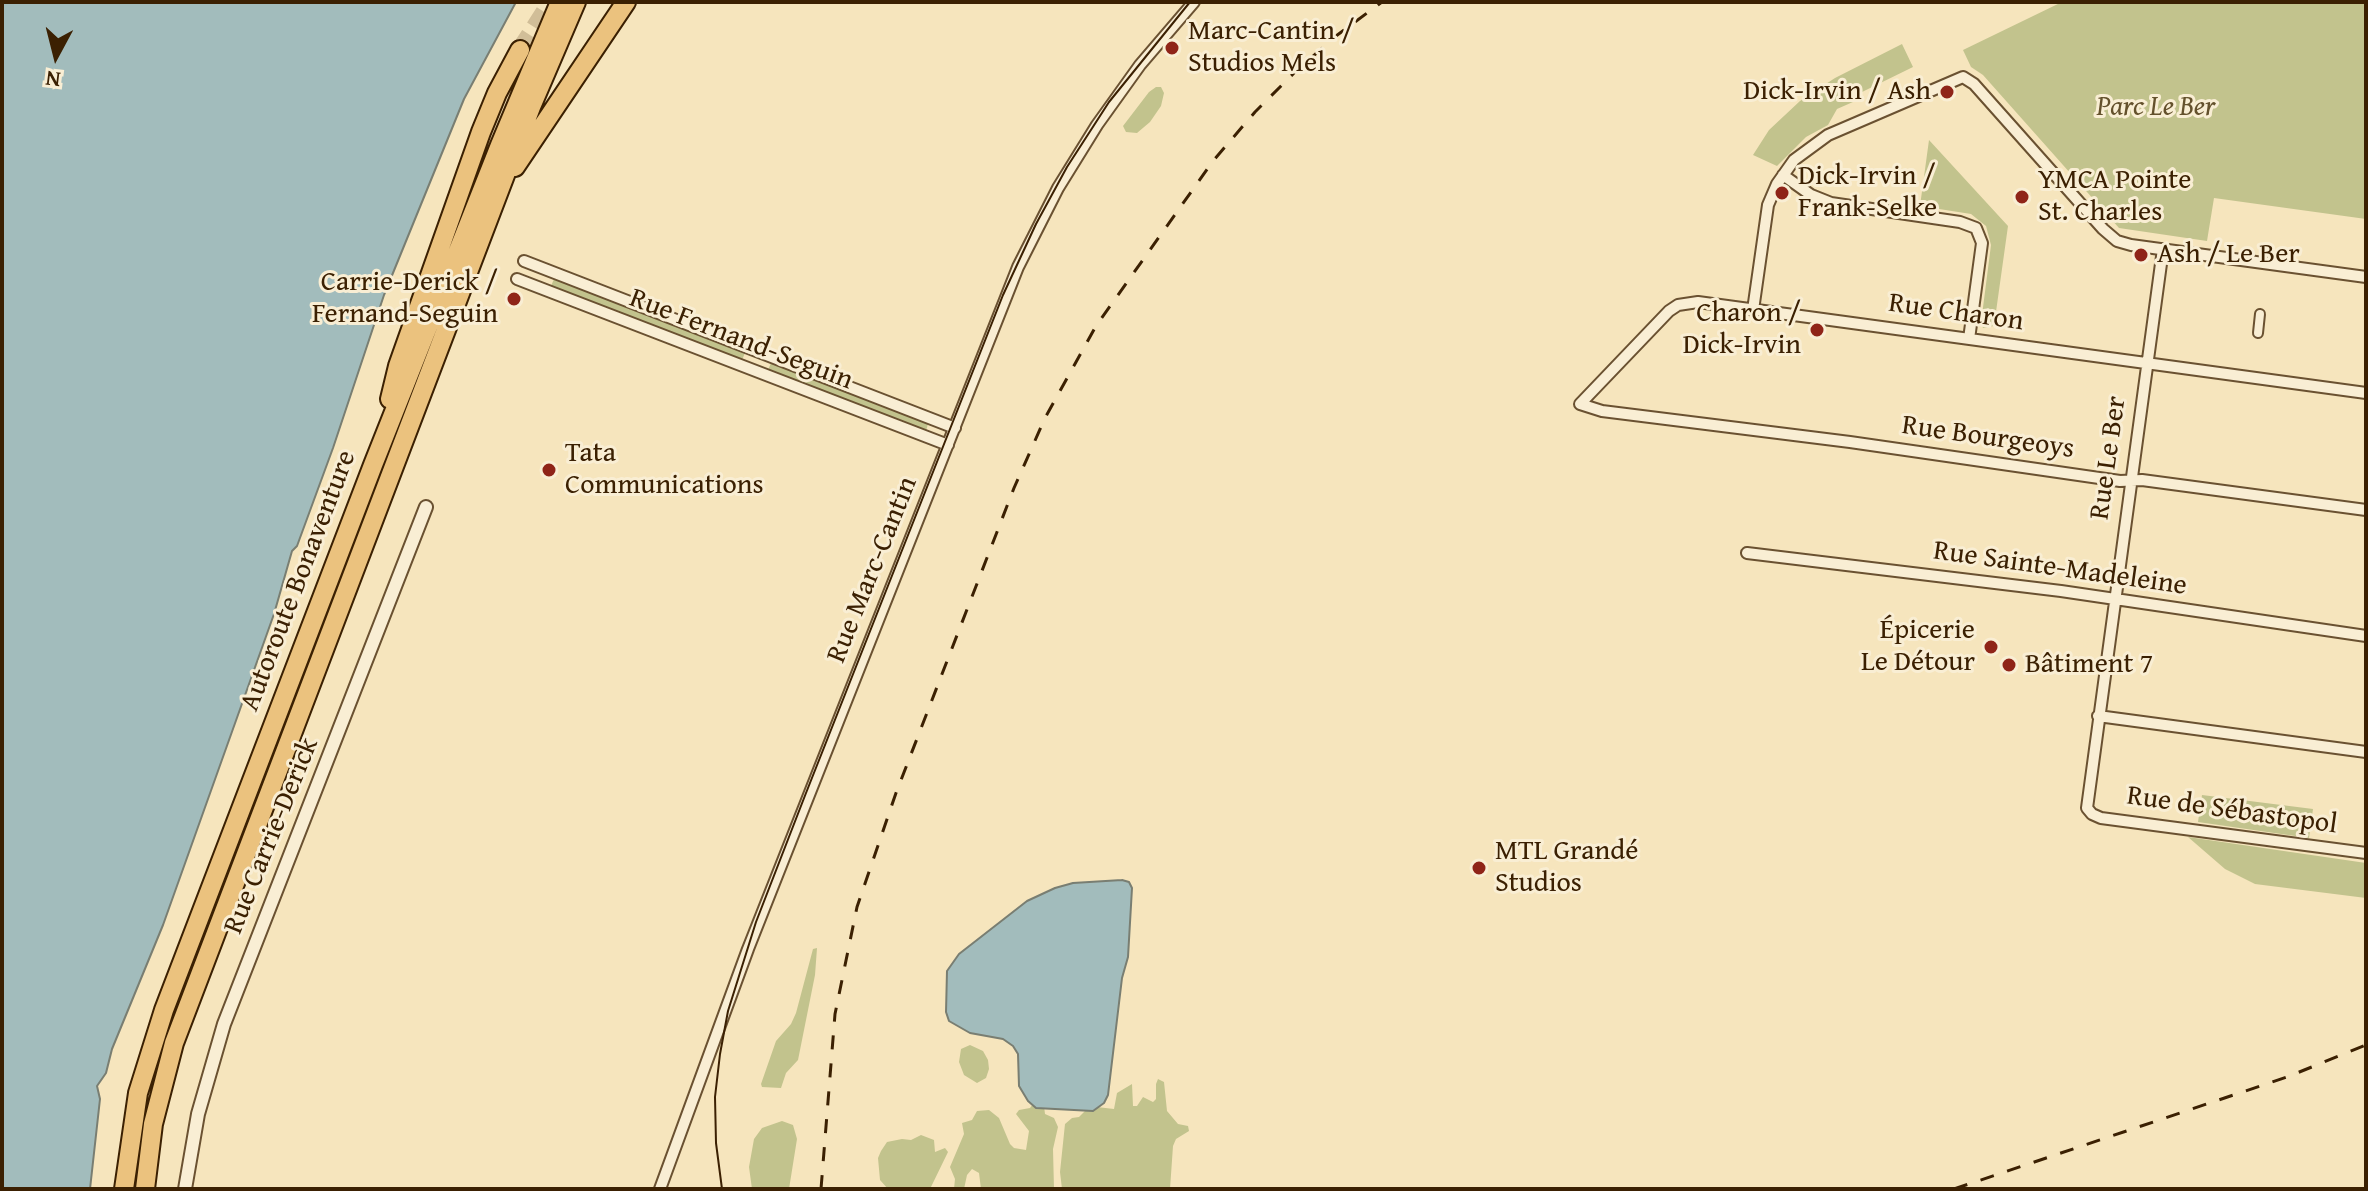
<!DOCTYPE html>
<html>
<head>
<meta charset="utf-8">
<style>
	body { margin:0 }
	#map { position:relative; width:2368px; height:1191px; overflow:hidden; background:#f6e5bd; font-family:"Gentium Book Plus",serif }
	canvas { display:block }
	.frame { position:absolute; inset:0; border:4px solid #3b2002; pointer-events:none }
	.north { position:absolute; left:16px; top:16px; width:80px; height:80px; -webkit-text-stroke:6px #f9eed4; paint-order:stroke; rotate:187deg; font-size:22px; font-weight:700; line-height:32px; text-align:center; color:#3b2002 }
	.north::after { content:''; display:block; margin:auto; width:28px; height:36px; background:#3b2002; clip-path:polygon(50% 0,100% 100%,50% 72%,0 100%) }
</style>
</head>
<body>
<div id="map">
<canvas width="2368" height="1191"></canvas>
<div class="frame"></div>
<div class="north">N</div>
</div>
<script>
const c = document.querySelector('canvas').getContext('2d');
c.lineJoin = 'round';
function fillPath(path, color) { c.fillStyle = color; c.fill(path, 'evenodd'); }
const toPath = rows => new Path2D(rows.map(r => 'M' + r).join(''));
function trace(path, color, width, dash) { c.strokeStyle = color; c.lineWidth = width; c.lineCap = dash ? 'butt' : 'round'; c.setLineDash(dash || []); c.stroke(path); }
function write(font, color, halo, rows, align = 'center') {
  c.font = font + ' "Gentium Book Plus",serif'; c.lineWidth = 6; c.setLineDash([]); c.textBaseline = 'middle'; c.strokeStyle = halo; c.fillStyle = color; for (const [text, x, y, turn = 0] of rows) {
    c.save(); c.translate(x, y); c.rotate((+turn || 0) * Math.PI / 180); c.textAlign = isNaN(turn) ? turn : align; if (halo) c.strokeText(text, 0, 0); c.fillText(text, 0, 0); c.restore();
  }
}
fillPath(toPath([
	[2062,2,2366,2,2366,219,2214,198,2207,241,2119,228,1983,75,1971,67,1963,50],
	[1902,44,1913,67,1860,93,1862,98,1837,109,1828,125,1806,137,1777,166,1753,155,1769,130,1800,101,1835,78],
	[1156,87,1161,87,1164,93,1161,106,1150,122,1137,133,1126,132,1123,126,1149,92],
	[1929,140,2008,226,1994,326,1983,328,1981,323,1991,245,1986,226,1971,214,1920,206],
	[554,279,745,353,742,360,551,286],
	[771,363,928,424,926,431,768,370],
	[2202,795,2313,809,2309,838,2198,822],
	[2188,837,2366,863,2366,898,2255,884,2225,869],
	[817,948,815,975,798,1060,786,1073,781,1088,762,1087,761,1084,776,1041,791,1024,796,1013,813,949],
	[970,1045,983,1051,988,1060,989,1069,986,1078,977,1083,964,1075,959,1062,961,1049],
	[1158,1079,1164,1082,1167,1111,1178,1124,1188,1126,1189,1131,1176,1139,1173,1146,1170,1189,1062,1189,1060,1172,1065,1124,1072,1118,1079,1117,1087,1109,1097,1107,1114,1109,1117,1093,1132,1084,1133,1106,1137,1106,1143,1097,1153,1102,1156,1099,1156,1084],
	[1033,1104,1044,1106,1045,1114,1054,1118,1058,1127,1053,1149,1054,1189,981,1189,979,1173,972,1169,967,1175,964,1189,954,1189,955,1179,950,1167,964,1134,962,1123,972,1120,977,1111,989,1110,999,1118,1010,1144,1014,1148,1026,1150,1029,1131,1016,1114,1019,1110,1030,1108],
	[782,1121,793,1125,797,1139,789,1189,752,1189,749,1167,754,1139,762,1128],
	[921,1135,934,1140,935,1152,945,1148,948,1152,930,1189,888,1189,880,1180,878,1158,881,1151,887,1142,902,1139,911,1140]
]), '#c2c38d');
const water = toPath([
	[2,2,516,2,464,99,384,295,333,448,297,546,292,551,274,614,163,925,112,1049,106,1073,97,1086,100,1099,90,1189,2,1189,2,2],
	[1122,880,1129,882,1132,888,1128,957,1122,978,1108,1095,1104,1103,1093,1111,1036,1108,1028,1101,1019,1086,1018,1054,1013,1046,1003,1039,970,1033,949,1021,946,1012,947,971,959,954,1027,901,1055,888,1073,883,1122,880]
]);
fillPath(water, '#a2bcbc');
trace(water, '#797e72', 2);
trace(toPath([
	[520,50,551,2]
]), '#d1be98', 18, [18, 9]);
const pedestrian = toPath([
	[2258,333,2260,314]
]);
const minor = toPath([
	[1783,175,1811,195,1831,203,1960,222,1976,228,1982,243,1969,339],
	[2163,249,2087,808,2092,814,2101,818,2366,853],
	[524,261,955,428],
	[517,279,948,445],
	[1753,310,1768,205,1777,184,1794,160,1828,135,1963,77,1974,84,2103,229,2117,241,2131,245,2366,277],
	[2366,393,1698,302,1678,305,1669,311,1580,404,1602,411,1850,442,2120,481,2142,480,2366,510],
	[1747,553,2061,591,2366,636],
	[2098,716,2366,752],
	[660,1189,748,949,1018,267,1058,188,1097,125,1140,65,1194,2]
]);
const tertiary = toPath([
	[185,1189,198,1114,224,1024,426,507]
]);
const motorway = toPath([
	[515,167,626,2],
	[390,399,398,366,481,132,497,93,520,50],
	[124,1189,138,1093,164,1010,373,465,500,145,560,2],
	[145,1189,153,1124,174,1043,531,107,576,2]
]);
trace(pedestrian, '#6a5131', 12);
trace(minor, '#6a5131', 14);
trace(tertiary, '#6a5131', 16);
trace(motorway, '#3b2002', 22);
trace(pedestrian, '#f9eed4', 8);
trace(minor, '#f9eed4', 10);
trace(tertiary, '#f9eed4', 12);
trace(motorway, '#ebc27e', 18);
trace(toPath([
	[722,1189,716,1143,715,1097,720,1054,728,1011,756,922,806,793,1003,295,1036,224,1067,167,1109,102,1190,2]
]), '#3b2002', 2);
trace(toPath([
	[821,1189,835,1014,857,907,896,793,1014,488,1045,418,1096,326,1213,161,1255,112,1295,72,1336,36,1382,2],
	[1954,1189,2287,1077,2366,1045]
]), '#3b2002', 3, [14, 14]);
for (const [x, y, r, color] of [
	[1172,48,8,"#8f2418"],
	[1947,92,8,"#8f2418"],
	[1782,193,8,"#8f2418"],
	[2022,197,8,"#8f2418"],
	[2141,255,8,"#8f2418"],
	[514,299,8,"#8f2418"],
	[1817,330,8,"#8f2418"],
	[549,470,8,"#8f2418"],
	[1991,647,8,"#8f2418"],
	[2009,665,8,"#8f2418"],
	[1479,868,8,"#8f2418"]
]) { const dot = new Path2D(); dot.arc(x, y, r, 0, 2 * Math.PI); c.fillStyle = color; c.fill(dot); trace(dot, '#f9eed4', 3); }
write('28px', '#3b2002', '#f9eed4', [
	["Marc-Cantin /",1188,32],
	["Studios Mels",1188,64],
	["Dick-Irvin / Ash",1931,92,"right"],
	["Dick-Irvin /",1798,177],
	["Frank-Selke",1798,209],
	["YMCA Pointe",2038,181],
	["St. Charles",2038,213],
	["Ash / Le Ber",2157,255],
	["Carrie-Derick /",498,283,"right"],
	["Fernand-Seguin",498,315,"right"],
	["Charon /",1801,314,"right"],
	["Dick-Irvin",1801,346,"right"],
	["Tata",565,454],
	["Communications",565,486],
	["Épicerie",1975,631,"right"],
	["Le Détour",1975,663,"right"],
	["Bâtiment 7",2025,665],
	["MTL Grandé",1495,852],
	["Studios",1495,884]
], 'left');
write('italic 28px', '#64512c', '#f9eed4', [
	["Parc Le Ber",2156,108]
]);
write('28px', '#3b2002', '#f9eed4', [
	["Rue Charon",1956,313,8],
	["Rue Fernand-Seguin",741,340,21],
	["Rue Bourgeoys",1988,438,8],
	["Rue Le Ber",2109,458,-82],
	["Rue Sainte-Madeleine",2060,569,8],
	["Rue Marc-Cantin",873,570,-68],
	["Autoroute Bonaventure",299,581,-69],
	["Rue de Sébastopol",2232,811,8],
	["Rue Carrie-Derick",272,836,-68]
]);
</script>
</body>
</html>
